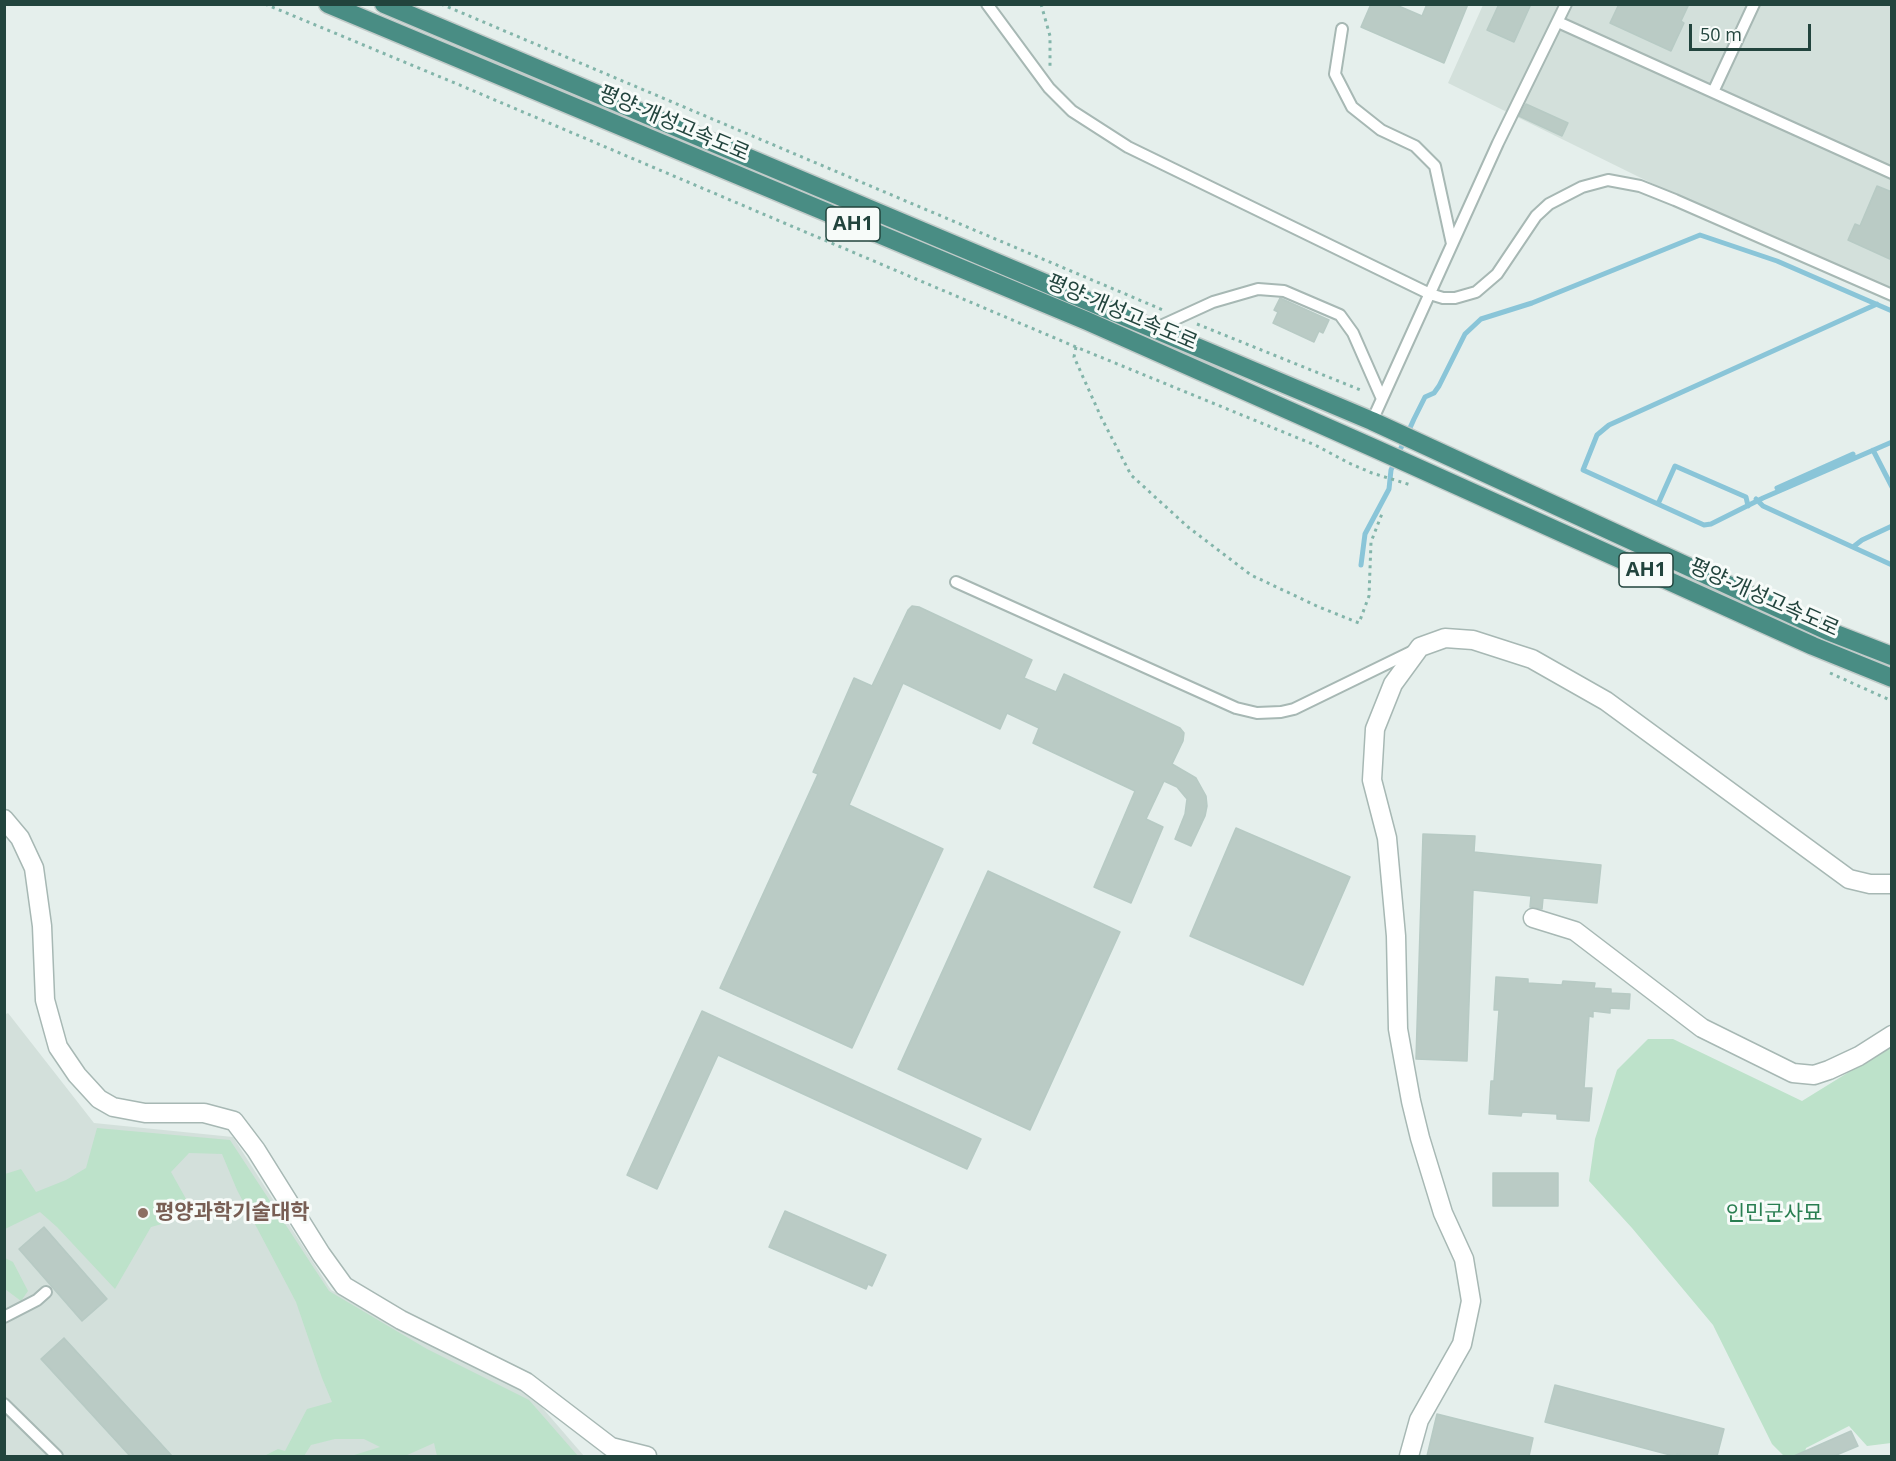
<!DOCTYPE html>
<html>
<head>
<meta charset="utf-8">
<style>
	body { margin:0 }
	#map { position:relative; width:1896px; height:1461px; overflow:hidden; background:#e5efec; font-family:"Open Sans",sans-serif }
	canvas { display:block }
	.frame { position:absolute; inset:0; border:6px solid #22443d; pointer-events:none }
	.scale { position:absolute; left:1689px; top:24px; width:122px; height:27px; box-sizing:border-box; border:3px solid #22443d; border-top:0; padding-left:8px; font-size:18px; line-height:21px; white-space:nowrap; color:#22443d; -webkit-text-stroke:4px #f7fbf9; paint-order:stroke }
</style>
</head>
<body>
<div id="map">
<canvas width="1896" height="1461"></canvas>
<div class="frame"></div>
<div class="scale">50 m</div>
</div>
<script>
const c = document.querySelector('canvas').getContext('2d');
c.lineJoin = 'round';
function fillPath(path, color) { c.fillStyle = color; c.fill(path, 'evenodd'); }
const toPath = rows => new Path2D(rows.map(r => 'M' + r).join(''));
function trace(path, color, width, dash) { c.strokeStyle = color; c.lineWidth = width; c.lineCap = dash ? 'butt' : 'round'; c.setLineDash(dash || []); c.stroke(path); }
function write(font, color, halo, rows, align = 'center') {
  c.font = font + ' "Open Sans","Noto Sans KR",sans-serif'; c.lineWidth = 6; c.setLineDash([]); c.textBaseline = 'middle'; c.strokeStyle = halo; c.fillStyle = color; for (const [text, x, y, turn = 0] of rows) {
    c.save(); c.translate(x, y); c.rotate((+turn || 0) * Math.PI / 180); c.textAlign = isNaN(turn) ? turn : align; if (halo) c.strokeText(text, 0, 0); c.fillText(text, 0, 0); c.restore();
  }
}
fillPath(toPath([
	[1483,5,1891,5,1891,301,1448,83],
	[8,1013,94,1123,233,1137,331,1290,533,1397,584,1456,5,1456,4,1015]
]), '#d3e0db');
fillPath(toPath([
	[1648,1039,1673,1039,1802,1101,1891,1046,1891,1443,1867,1446,1849,1426,1806,1448,1804,1456,1784,1456,1772,1444,1713,1325,1632,1228,1589,1181,1595,1139,1617,1070],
	[97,1128,230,1140,329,1291,427,1349,529,1400,578,1456,437,1456,434,1443,405,1456,351,1456,380,1447,364,1439,335,1439,311,1445,304,1456,264,1456,278,1449,285,1451,307,1409,332,1402,322,1378,296,1302,237,1190,222,1154,189,1153,171,1172,195,1215,151,1227,115,1289,57,1227,40,1212,5,1229,5,1174,21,1169,36,1192,66,1180,86,1168],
	[5,1258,13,1262,28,1291,21,1301,5,1289]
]), '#bde2ca');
trace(toPath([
	[1877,304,1609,425,1597,435,1583,470,1704,525,1711,524,1763,498,1892,442],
	[1873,450,1892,487],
	[1777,488,1853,454],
	[1756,499,1763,506,1892,565],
	[1658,504,1675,466,1746,497,1748,506],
	[1853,547,1862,540,1892,526],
	[1361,565,1365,534,1389,489,1391,470,1414,419,1425,397,1434,393,1439,386,1465,334,1481,319,1532,303,1700,235,1777,261,1892,311]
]), '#8ac5d8', 5);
const building = toPath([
	[1371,4,1394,4,1422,16,1427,4,1468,4,1444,63,1361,27,1371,4],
	[1499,4,1531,4,1514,42,1487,30,1499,4],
	[1619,4,1689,4,1681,21,1684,23,1671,51,1610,23,1619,4],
	[1526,104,1568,123,1562,136,1519,116,1526,104],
	[1877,186,1892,192,1892,260,1848,240,1855,224,1860,226,1877,186],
	[1280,298,1329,320,1323,333,1319,331,1314,342,1273,323,1278,312,1274,310,1280,298],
	[912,606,919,607,1032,660,1024,678,1056,692,1064,674,1180,728,1184,733,1183,741,1172,764,1196,778,1206,796,1207,806,1205,816,1191,846,1175,839,1185,814,1187,799,1177,787,1164,781,1146,819,1163,827,1131,903,1094,887,1135,791,1033,743,1039,728,1007,713,1000,729,903,683,849,805,943,849,852,1048,720,988,818,774,813,772,854,678,872,686,908,610,912,606],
	[1236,828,1350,877,1303,985,1190,936,1236,828],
	[1423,834,1475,836,1474,852,1601,865,1597,903,1543,898,1542,909,1530,907,1531,896,1473,890,1467,1061,1416,1059,1423,834],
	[988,871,1120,932,1030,1130,898,1069,988,871],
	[1496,977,1528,979,1528,983,1562,985,1563,981,1595,983,1594,988,1611,989,1611,993,1630,994,1629,1009,1610,1008,1610,1013,1593,1011,1593,1017,1589,1016,1584,1088,1592,1088,1589,1121,1557,1119,1557,1114,1522,1112,1521,1116,1489,1114,1491,1081,1494,1081,1499,1010,1494,1010,1496,977],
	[702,1011,981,1139,967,1169,718,1055,657,1189,627,1175,702,1011],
	[1493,1173,1558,1173,1558,1206,1493,1206,1493,1173],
	[785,1211,886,1255,872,1286,868,1284,866,1289,769,1247,785,1211],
	[44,1227,107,1299,82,1321,19,1249,44,1227],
	[64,1338,119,1398,172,1456,130,1456,41,1359,64,1338],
	[1555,1385,1724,1429,1717,1456,1687,1456,1677,1454,1674,1456,1545,1422,1555,1385],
	[1437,1414,1533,1438,1529,1456,1427,1456,1437,1414],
	[1851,1431,1858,1446,1834,1456,1794,1456,1851,1431]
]);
fillPath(building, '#bacbc5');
trace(building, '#b7cac4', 1.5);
const service = toPath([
	[987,4,1049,88,1072,111,1128,147,1430,294,1443,298,1455,298,1476,292,1497,274,1536,216,1549,204,1582,187,1608,180,1640,186,1675,200,1892,295],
	[1558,22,1892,173],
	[1342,29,1335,74,1352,107,1381,130,1415,146,1435,166,1452,244],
	[1713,92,1754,4],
	[1154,329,1213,302,1258,289,1284,291,1340,315,1353,333,1382,399],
	[1372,421,1498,143,1566,4],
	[956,582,1236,708,1257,713,1281,712,1294,709,1415,650],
	[4,1317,37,1300,46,1292],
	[4,1404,57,1456]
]);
const minor = toPath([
	[4,819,20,838,34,868,42,926,45,1000,58,1047,77,1075,99,1099,113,1107,145,1113,204,1113,234,1121,256,1150,321,1254,344,1286,401,1320,526,1382,611,1447,647,1456],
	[1533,918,1575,931,1702,1028,1793,1073,1814,1075,1829,1070,1859,1056,1892,1035],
	[1409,1456,1419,1420,1462,1344,1471,1301,1464,1259,1443,1213,1420,1138,1411,1101,1398,1029,1396,936,1387,838,1372,780,1375,729,1393,684,1420,647,1445,638,1473,640,1532,659,1606,701,1849,879,1870,884,1892,884]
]);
const trunk = toPath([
	[328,4,1087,321,1376,449,1813,646,1892,678],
	[384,4,1372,421,1828,631,1892,656]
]);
trace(service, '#a7b8b4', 14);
trace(minor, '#a7b8b4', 21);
trace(trunk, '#c1cbc9', 21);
trace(toPath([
	[265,4,462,86,1076,347,1315,445,1349,463,1372,473,1411,485],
	[441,4,1163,310],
	[1041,4,1050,36,1050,66],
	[1197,324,1363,391],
	[1076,347,1074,357,1101,417,1131,475,1188,527,1251,575,1319,607,1359,623,1369,596,1371,542,1383,511],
	[1830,673,1892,701]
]), '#83b5aa', 3, [3, 4.5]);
trace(service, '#fff', 10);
trace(minor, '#fff', 18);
trace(trunk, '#498d84', 18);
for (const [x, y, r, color] of [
	[143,1213,6,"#8d6e63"]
]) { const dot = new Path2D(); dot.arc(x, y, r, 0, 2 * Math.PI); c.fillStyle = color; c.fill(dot); trace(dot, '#f7fbf9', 2); }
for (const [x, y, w] of [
	[853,224,54],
	[1646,570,54]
]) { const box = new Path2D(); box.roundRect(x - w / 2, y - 17, w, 34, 4.5); c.fillStyle = '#f7fbf9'; c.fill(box); trace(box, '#22443d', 1.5); }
write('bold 20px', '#22443d', null, [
	["AH1",853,224],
	["AH1",1646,570]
]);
write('21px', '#22443d', '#f7fbf9', [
	["평양-개성고속도로",674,124,23],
	["평양-개성고속도로",1122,313,23],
	["평양-개성고속도로",1764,598,24]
]);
write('bold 21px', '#785e54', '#f7fbf9', [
	["평양과학기술대학",155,1213]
], 'left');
write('21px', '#297e51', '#f7fbf9', [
	["인민군사묘",1774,1214]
]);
</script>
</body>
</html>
